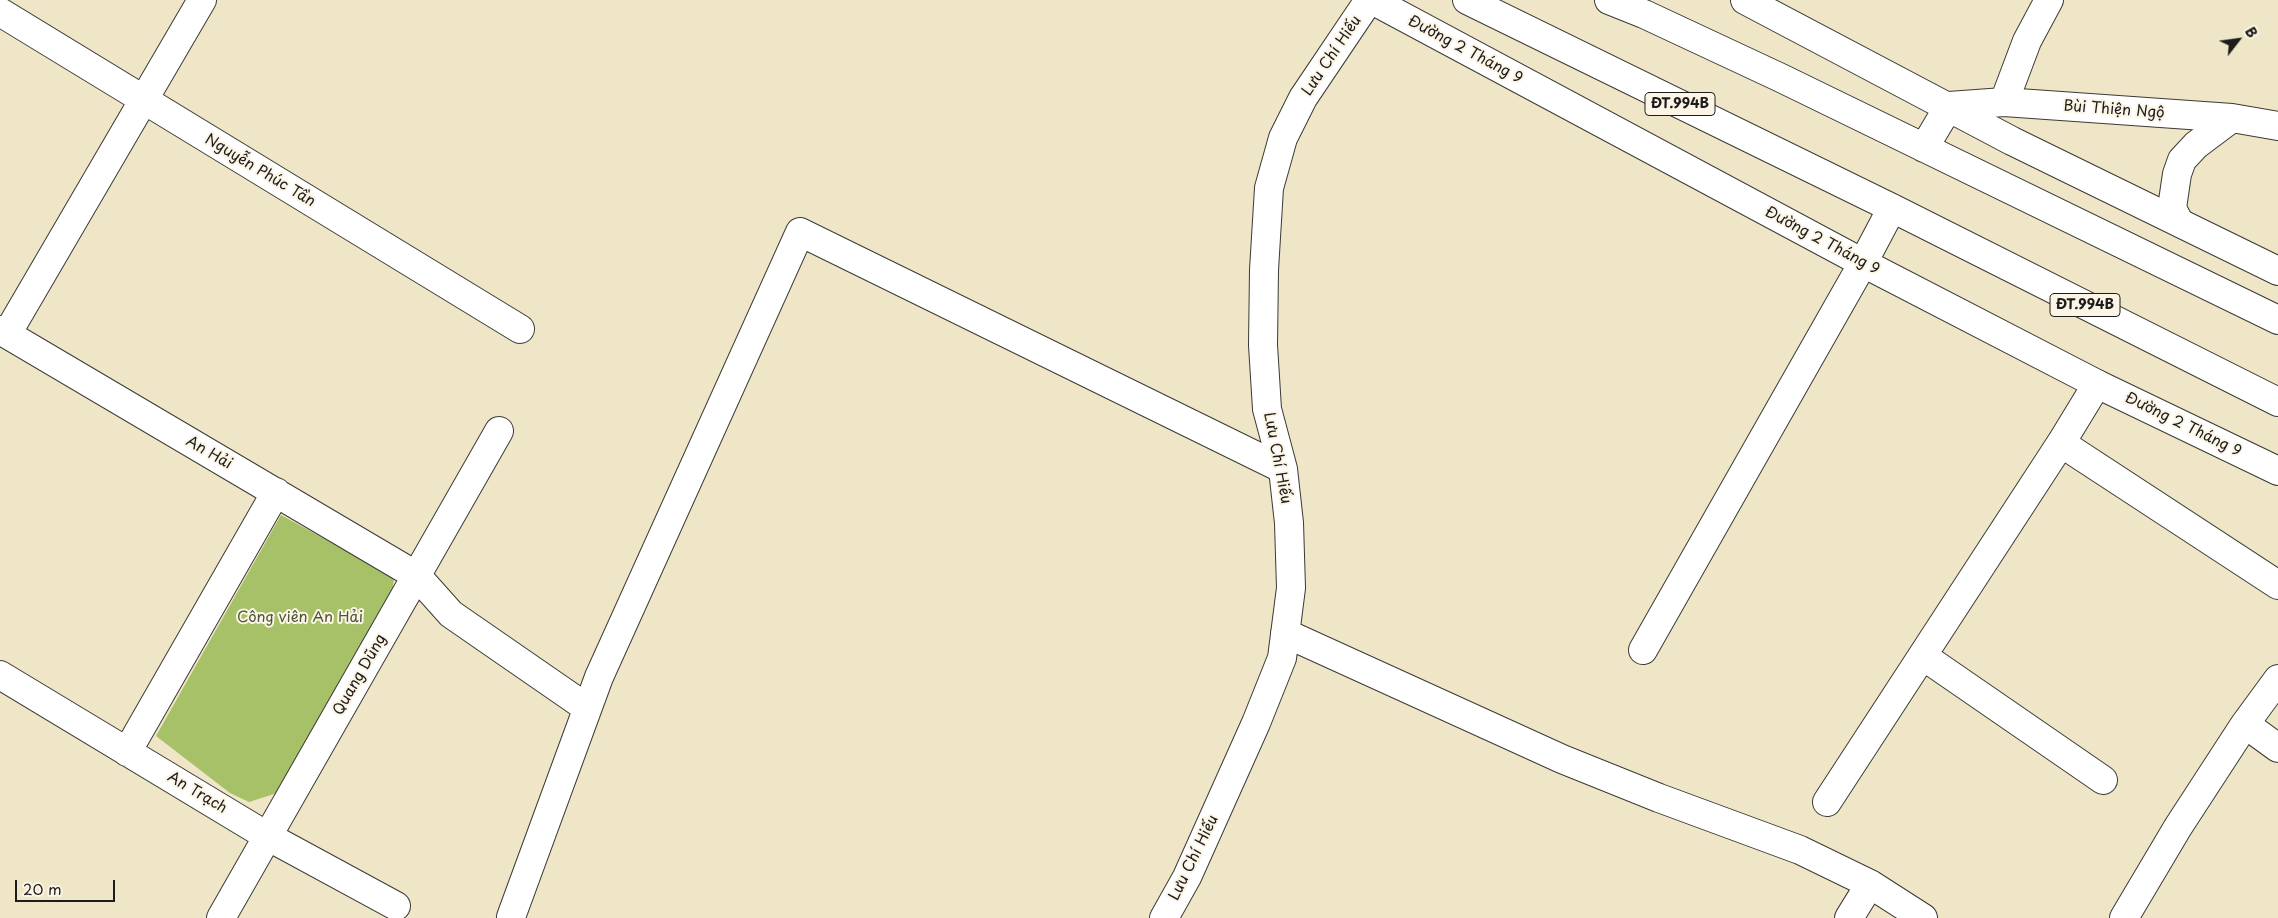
<!DOCTYPE html>
<html>
<head>
<meta charset="utf-8">
<style>
	body { margin:0 }
	#map { position:relative; width:2278px; height:918px; overflow:hidden; background:#eee6c7; font-family:"Playpen Sans",sans-serif }
	canvas { display:block }
	.north { position:absolute; left:2213px; top:15px; width:50px; height:50px; -webkit-text-stroke:4px #fcf5e5; paint-order:stroke; rotate:60deg; font-size:14px; font-weight:700; line-height:20px; text-align:center; color:#1c1c1c }
	.north::after { content:''; display:block; margin:auto; width:18px; height:22px; background:#1c1c1c; clip-path:polygon(50% 0,100% 100%,50% 72%,0 100%) }
	.scale { position:absolute; left:15px; top:880px; width:100px; height:22px; box-sizing:border-box; border:2px solid #1c1c1c; border-top:0; padding-left:6px; font-size:15px; line-height:18px; white-space:nowrap; color:#1c1c1c; -webkit-text-stroke:4px #fcf5e5; paint-order:stroke }
</style>
</head>
<body>
<div id="map">
<canvas width="2278" height="918"></canvas>
<div class="north">B</div>
<div class="scale">20 m</div>
</div>
<script>
const c = document.querySelector('canvas').getContext('2d');
c.lineJoin = 'round';
function fillPath(path, color) { c.fillStyle = color; c.fill(path, 'evenodd'); }
const toPath = rows => new Path2D(rows.map(r => 'M' + r).join(''));
function trace(path, color, width, dash) { c.strokeStyle = color; c.lineWidth = width; c.lineCap = dash ? 'butt' : 'round'; c.setLineDash(dash || []); c.stroke(path); }
function write(font, color, halo, rows, align = 'center') {
  c.font = font + ' "Playpen Sans",sans-serif'; c.lineWidth = 4; c.setLineDash([]); c.textBaseline = 'middle'; c.strokeStyle = halo; c.fillStyle = color; for (const [text, x, y, turn = 0] of rows) {
    c.save(); c.translate(x, y); c.rotate((+turn || 0) * Math.PI / 180); c.textAlign = isNaN(turn) ? turn : align; if (halo) c.strokeText(text, 0, 0); c.fillText(text, 0, 0); c.restore();
  }
}
fillPath(toPath([
	[281,515,394,577,392,595,277,793,249,802,230,793,156,736]
]), '#a7c168');
const minor = toPath([
	[0,12,520,329],
	[2004,102,2027,41,2049,0],
	[1949,106,2004,102,2232,118,2278,126],
	[2179,222,2172,208,2177,174,2182,160,2196,145,2232,118],
	[0,330,417,576,451,614,587,708],
	[7,334,202,0],
	[2061,443,2278,585],
	[1285,633,1562,759,1659,798,1800,850,1870,884,1923,918],
	[1643,650,1863,263],
	[1923,656,2103,780],
	[0,675,267,836,396,906],
	[2245,724,2278,748],
	[127,752,276,492],
	[1827,802,2061,443,2097,384],
	[511,917,599,677,800,232,1283,469],
	[221,918,499,431],
	[1164,918,1187,877,1256,723,1282,658,1291,588,1289,523,1283,469,1267,409,1263,345,1264,270,1269,188,1283,138,1303,98,1369,0],
	[1849,918,1870,884],
	[2124,918,2178,827,2245,724,2278,679]
]);
const major = toPath([
	[1372,0,1863,263,2097,384,2278,471],
	[1467,0,1892,208,2278,402],
	[1609,0,1644,14,1781,78,2278,320],
	[1745,0,2012,141,2278,271],
	[1924,148,1949,106],
	[1863,263,1892,208]
]);
trace(minor, '#3c3a36', 30);
trace(major, '#3c3a36', 30);
trace(minor, '#fff', 28);
trace(major, '#fff', 28);
for (const [x, y, w] of [
	[1680,104,70],
	[2085,305,70]
]) { const box = new Path2D(); box.roundRect(x - w / 2, y - 11.5, w, 23, 4); c.fillStyle = '#fcf5e5'; c.fill(box); trace(box, '#1c1c1c', 1); }
write('bold 14px', '#1c1c1c', null, [
	["ĐT.994B",1680,104],
	["ĐT.994B",2085,305]
]);
write('15px', '#1c1c1c', '#fcf5e5', [
	["Đường 2 Tháng 9",1465,50,28],
	["Lưu Chí Hiếu",1332,56,-56],
	["Bùi Thiện Ngộ",2114,110,4],
	["Nguyễn Phúc Tần",260,171,31],
	["Đường 2 Tháng 9",1822,241,28],
	["Đường 2 Tháng 9",2183,425,26],
	["An Hải",209,453,30],
	["Lưu Chí Hiếu",1277,458,79],
	["Quang Dũng",360,675,-60],
	["An Trạch",197,793,31],
	["Lưu Chí Hiếu",1194,858,-64]
]);
write('15px', '#4d5637', '#fcf5e5', [
	["Công viên An Hải",300,618]
]);
</script>
</body>
</html>
